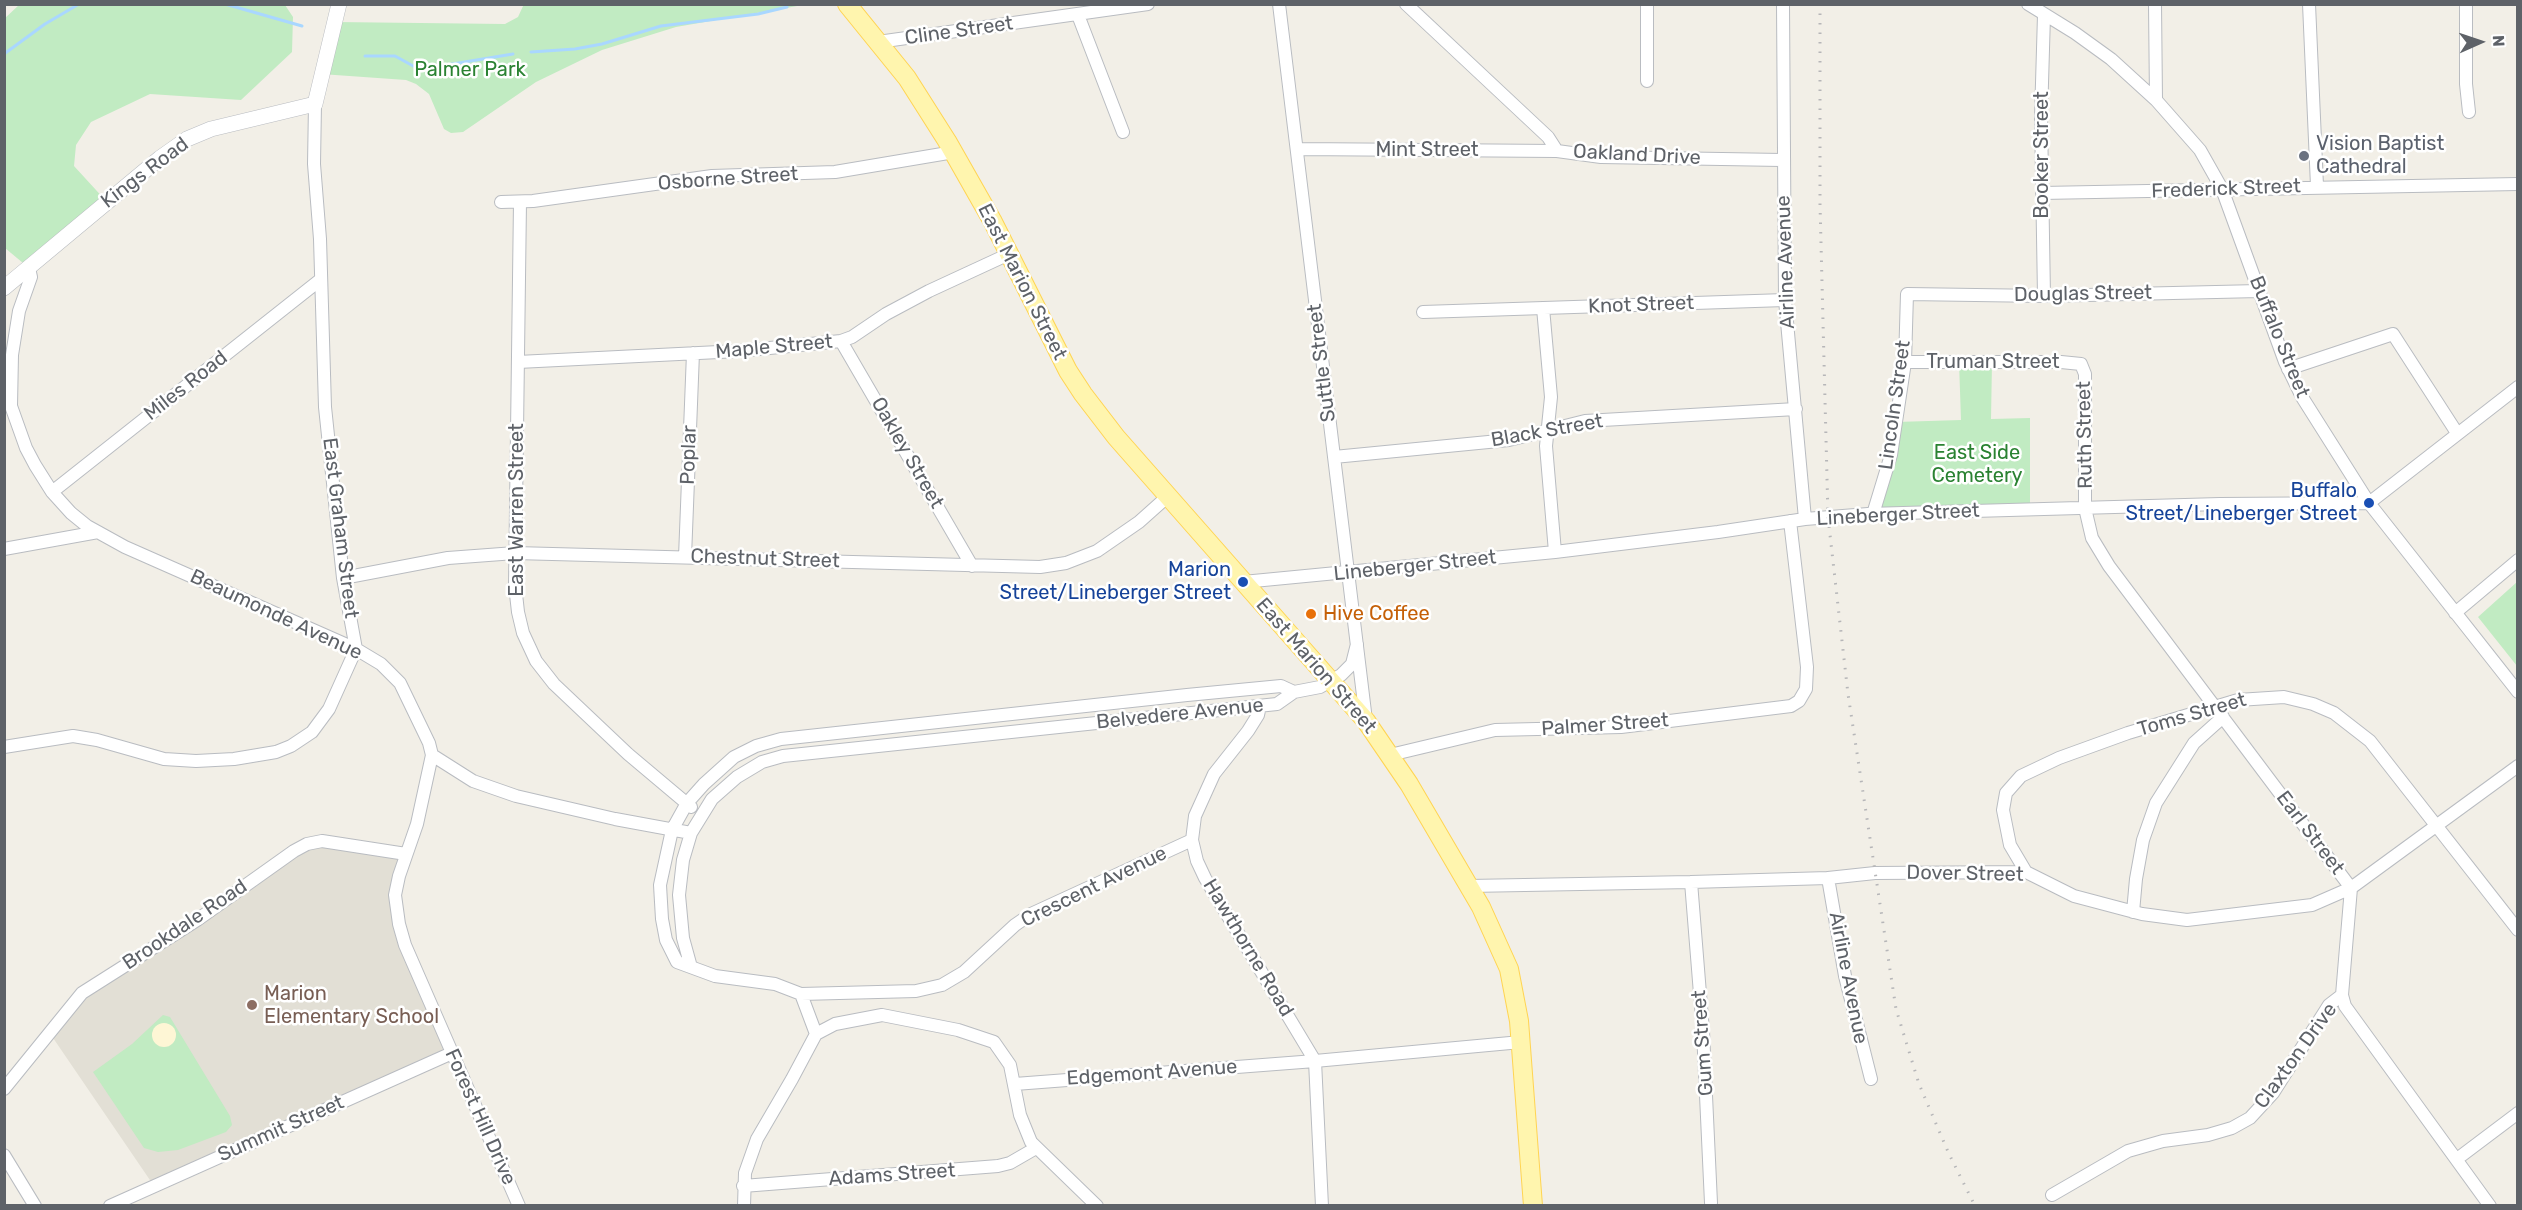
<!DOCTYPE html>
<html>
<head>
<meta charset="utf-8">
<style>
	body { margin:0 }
	#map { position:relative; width:2522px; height:1210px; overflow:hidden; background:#f2efe7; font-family:Rubik,sans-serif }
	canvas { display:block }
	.frame { position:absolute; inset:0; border:6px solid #5e6268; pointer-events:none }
	.north { position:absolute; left:2450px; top:12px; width:60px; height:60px; -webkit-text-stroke:4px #fff; paint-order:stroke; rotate:87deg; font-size:16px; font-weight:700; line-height:24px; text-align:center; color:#5e6268 }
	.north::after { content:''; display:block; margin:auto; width:21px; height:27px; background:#5e6268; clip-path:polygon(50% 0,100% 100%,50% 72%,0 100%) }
</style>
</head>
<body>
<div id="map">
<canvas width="2522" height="1210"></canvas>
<div class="frame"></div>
<div class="north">N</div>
</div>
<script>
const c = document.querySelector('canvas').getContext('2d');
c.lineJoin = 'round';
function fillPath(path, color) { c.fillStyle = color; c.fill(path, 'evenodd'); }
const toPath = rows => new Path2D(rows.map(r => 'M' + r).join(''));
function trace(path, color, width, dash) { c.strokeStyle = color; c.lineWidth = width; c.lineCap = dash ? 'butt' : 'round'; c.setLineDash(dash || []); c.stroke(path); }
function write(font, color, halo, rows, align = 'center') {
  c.font = font + ' Rubik,sans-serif'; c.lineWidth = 5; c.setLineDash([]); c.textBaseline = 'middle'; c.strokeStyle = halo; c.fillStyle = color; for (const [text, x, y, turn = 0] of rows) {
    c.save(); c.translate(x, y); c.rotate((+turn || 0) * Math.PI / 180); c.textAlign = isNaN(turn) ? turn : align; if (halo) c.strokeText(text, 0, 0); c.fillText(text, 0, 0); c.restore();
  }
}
fillPath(toPath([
	[307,844,406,854,399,876,399,924,452,1053,154,1186,49,1032,82,994]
]), '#e2dfd5');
fillPath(toPath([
	[524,4,803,5,676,27,602,50,536,82,463,132,451,133,444,129,429,94,416,84,406,80,321,74,335,22,505,24,518,17],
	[19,5,285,5,293,17,292,52,241,100,150,94,91,122,76,145,74,166,107,202,29,268,5,248,4,19],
	[1959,362,1992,362,1991,419,2030,418,2030,509,1873,514,1896,422,1961,420],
	[2517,582,2517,666,2478,617],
	[163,1015,170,1017,230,1116,232,1125,226,1132,178,1150,158,1152,144,1148,93,1072,132,1044]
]), '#c1ebc2');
fillPath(toPath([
	'152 1035a12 12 0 1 1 24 0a12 12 0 1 1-24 0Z'
]), '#fef6d5');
trace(toPath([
	[225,4,302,26],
	[531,52,575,49,602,44,661,26,758,14,787,7],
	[4,54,45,24,79,4],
	[365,56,395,56,415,67,428,68,513,54]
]), '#a9d7ff', 3);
const minor = toPath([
	[1279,4,1366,720],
	[1406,4,1548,137,1557,151,1601,157,1782,160],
	[1647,4,1647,81],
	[1783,4,1785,300,1805,519],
	[2028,4,2075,33,2111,59,2156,100,2200,150,2222,189,2285,362,2302,397,2369,503,2518,692],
	[2155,4,2156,100],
	[2309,4,2317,186],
	[2466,4,2466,84,2469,112],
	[1078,15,1123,132],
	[878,42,1148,4],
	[1297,149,1557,151],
	[2042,193,2518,184],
	[501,202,533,201,712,176,835,172,954,152],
	[520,202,515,585,518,612,523,633,536,661,554,684,628,754,691,807],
	[29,268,31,277,19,311,12,355,11,406,26,448,35,465,52,492,71,513,87,526,125,547,356,649,381,664,400,683,429,743,432,755,473,781,516,796,615,819,691,833],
	[2044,296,2041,117,2044,15],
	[1543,308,1551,397,1546,446,1555,552],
	[1423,312,1785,300],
	[841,341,972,566],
	[518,362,739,351,841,341,852,337,886,314,929,291,1009,254],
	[1905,362,2061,362,2081,364,2085,374,2085,508,2092,538,2109,566,2351,888,2342,995,2345,1006,2490,1206],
	[2288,369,2393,334,2457,433],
	[1334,457,1509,440,1585,421,1796,409],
	[52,492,320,280],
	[1873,514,1891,455,1905,362,1907,294,2044,296,2259,291],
	[4,549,98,532],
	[685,557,693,353],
	[343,578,448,558,515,553,1040,567,1066,563,1097,551,1139,522,1167,497],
	[1243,582,1555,552,1718,532,1805,519,1868,514,2220,504,2369,503,2518,387],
	[2455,613,2518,560],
	[1260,706,1258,715,1248,731,1214,774,1195,816,1192,840,1197,861,1205,878,1315,1061,1322,1206],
	[4,747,73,736,97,740,164,759,196,761,234,759,276,752,291,746,312,732,329,709,356,649,343,578,325,407,320,239,314,164,315,104],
	[432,755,417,824,399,876,395,895,399,924,405,945,519,1206],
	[1390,755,1495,730,1621,727,1791,706,1799,701,1806,689,1807,667,1790,521],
	[1192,840,1031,914,1015,925,964,972,942,985,916,991,801,994,775,984,715,976,677,962,666,940,662,919,660,885,672,830,687,803,704,784,734,757,756,746,781,739,1187,695,1281,686,1294,692],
	[2026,872,2010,845,2003,810,2006,793,2021,776,2059,758,2128,733,2238,700,2284,697,2313,704,2334,713,2370,741,2518,930],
	[1828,878,1845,976,1871,1079],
	[1691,882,1703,1031,1711,1203],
	[1469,886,1691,882,1828,878,1875,873,2026,872,2074,896,2142,914,2187,920,2312,905,2351,888,2518,766],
	[2133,912,2136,879,2143,840,2156,803,2194,743,2223,717],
	[691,967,683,938,679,895,683,860,691,833,712,799,737,777,762,762,783,756,1277,704,1294,692,1320,687,1341,675,1352,664,1357,644],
	[816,1034,835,1024,882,1015,958,1030,994,1042,1010,1065,1020,1115,1031,1142,1097,1206],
	[1015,1084,1315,1061,1521,1042],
	[4,1089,82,993,197,920,294,851,307,844,322,841,406,854],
	[4,1155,35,1206],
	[2457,1159,2518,1113],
	[743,1186,998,1166,1010,1163,1036,1148],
	[2052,1195,2128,1151,2163,1141,2208,1135,2232,1128,2250,1118,2273,1093,2329,1005,2342,995],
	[110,1206,452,1053],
	[744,1206,745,1173,757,1139,792,1079,816,1034,801,994]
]);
const tertiary = toPath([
	[4,288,160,158,187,139,211,129,315,104,339,4]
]);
const primary = toPath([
	[847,4,907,78,947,141,993,222,1068,371,1083,394,1116,437,1366,721,1409,784,1481,907,1509,969,1519,1021,1533,1206]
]);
trace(minor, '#b9bcc1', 14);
trace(tertiary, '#b9bcc1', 16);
trace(primary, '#ffd452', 20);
trace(minor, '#fff', 12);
trace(tertiary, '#fff', 15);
trace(primary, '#fff5ae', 18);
trace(toPath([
	[1820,4,1820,204,1828,517,1848,694,1896,1009,1919,1084,1949,1154,1975,1206]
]), '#b6b6b8', 3, [1.5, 8]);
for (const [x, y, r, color] of [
	[2304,156,6,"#6b7280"],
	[2369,503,6,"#1a4fb4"],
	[1243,582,6,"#1a4fb4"],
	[1311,614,6,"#e8710a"],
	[252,1005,6,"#8d6e63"]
]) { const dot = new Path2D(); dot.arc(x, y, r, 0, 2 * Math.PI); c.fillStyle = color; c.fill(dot); trace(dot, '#fff', 2); }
write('20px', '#5e6268', '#fff', [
	["Cline Street",959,31,-8],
	["Mint Street",1427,150],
	["Oakland Drive",1637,155,3],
	["Booker Street",2042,155,-90],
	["Kings Road",145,173,-37],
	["Osborne Street",728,179,-4],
	["Frederick Street",2226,189,-2],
	["Airline Avenue",1786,262,-92],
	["East Marion Street",1022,282,63],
	["Douglas Street",2083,294,-1],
	["Knot Street",1641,305,-2],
	["Buffalo Street",2279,337,68],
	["Maple Street",774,347,-5],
	["Truman Street",1993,362],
	["Suttle Street",1322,363,-97],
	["Miles Road",186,386,-38],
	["Lincoln Street",1895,405,-82],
	["Black Street",1547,431,-10],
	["Ruth Street",2085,435,-91],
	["Oakley Street",907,453,60],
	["Poplar",689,455,-88],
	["East Warren Street",517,510,-90],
	["Lineberger Street",1898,515,-3],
	["East Graham Street",340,528,83],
	["Chestnut Street",765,559,2],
	["Lineberger Street",1415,566,-6],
	["Beaumonde Avenue",276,615,25],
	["East Marion Street",1316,666,49],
	["Belvedere Avenue",1180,714,-6],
	["Toms Street",2192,715,-16],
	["Palmer Street",1605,725,-4],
	["Earl Street",2310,833,53],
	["Dover Street",1965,874,1],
	["Crescent Avenue",1094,887,-26],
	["Brookdale Road",185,925,-34],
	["Hawthorne Road",1248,948,59],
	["Airline Avenue",1848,978,79],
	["Gum Street",1703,1043,-94],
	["Claxton Drive",2296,1056,-54],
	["Edgemont Avenue",1152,1073,-4],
	["Forest Hill Drive",480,1117,66],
	["Summit Street",281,1129,-24],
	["Adams Street",892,1175,-4]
]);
write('20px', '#2a8232', '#fff', [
	["Palmer Park",470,70],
	["East Side",1977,453],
	["Cemetery",1977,476]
]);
write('20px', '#5b616d', '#fff', [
	["Vision Baptist",2316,144],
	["Cathedral",2316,167]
], 'left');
write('20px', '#164399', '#fff', [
	["Buffalo",2357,491],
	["Street/Lineberger Street",2357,514],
	["Marion",1231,570],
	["Street/Lineberger Street",1231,593]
], 'right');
write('20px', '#c56008', '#fff', [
	["Hive Coffee",1323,614]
], 'left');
write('20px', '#785e54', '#fff', [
	["Marion",264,994],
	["Elementary School",264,1017]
], 'left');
</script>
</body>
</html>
